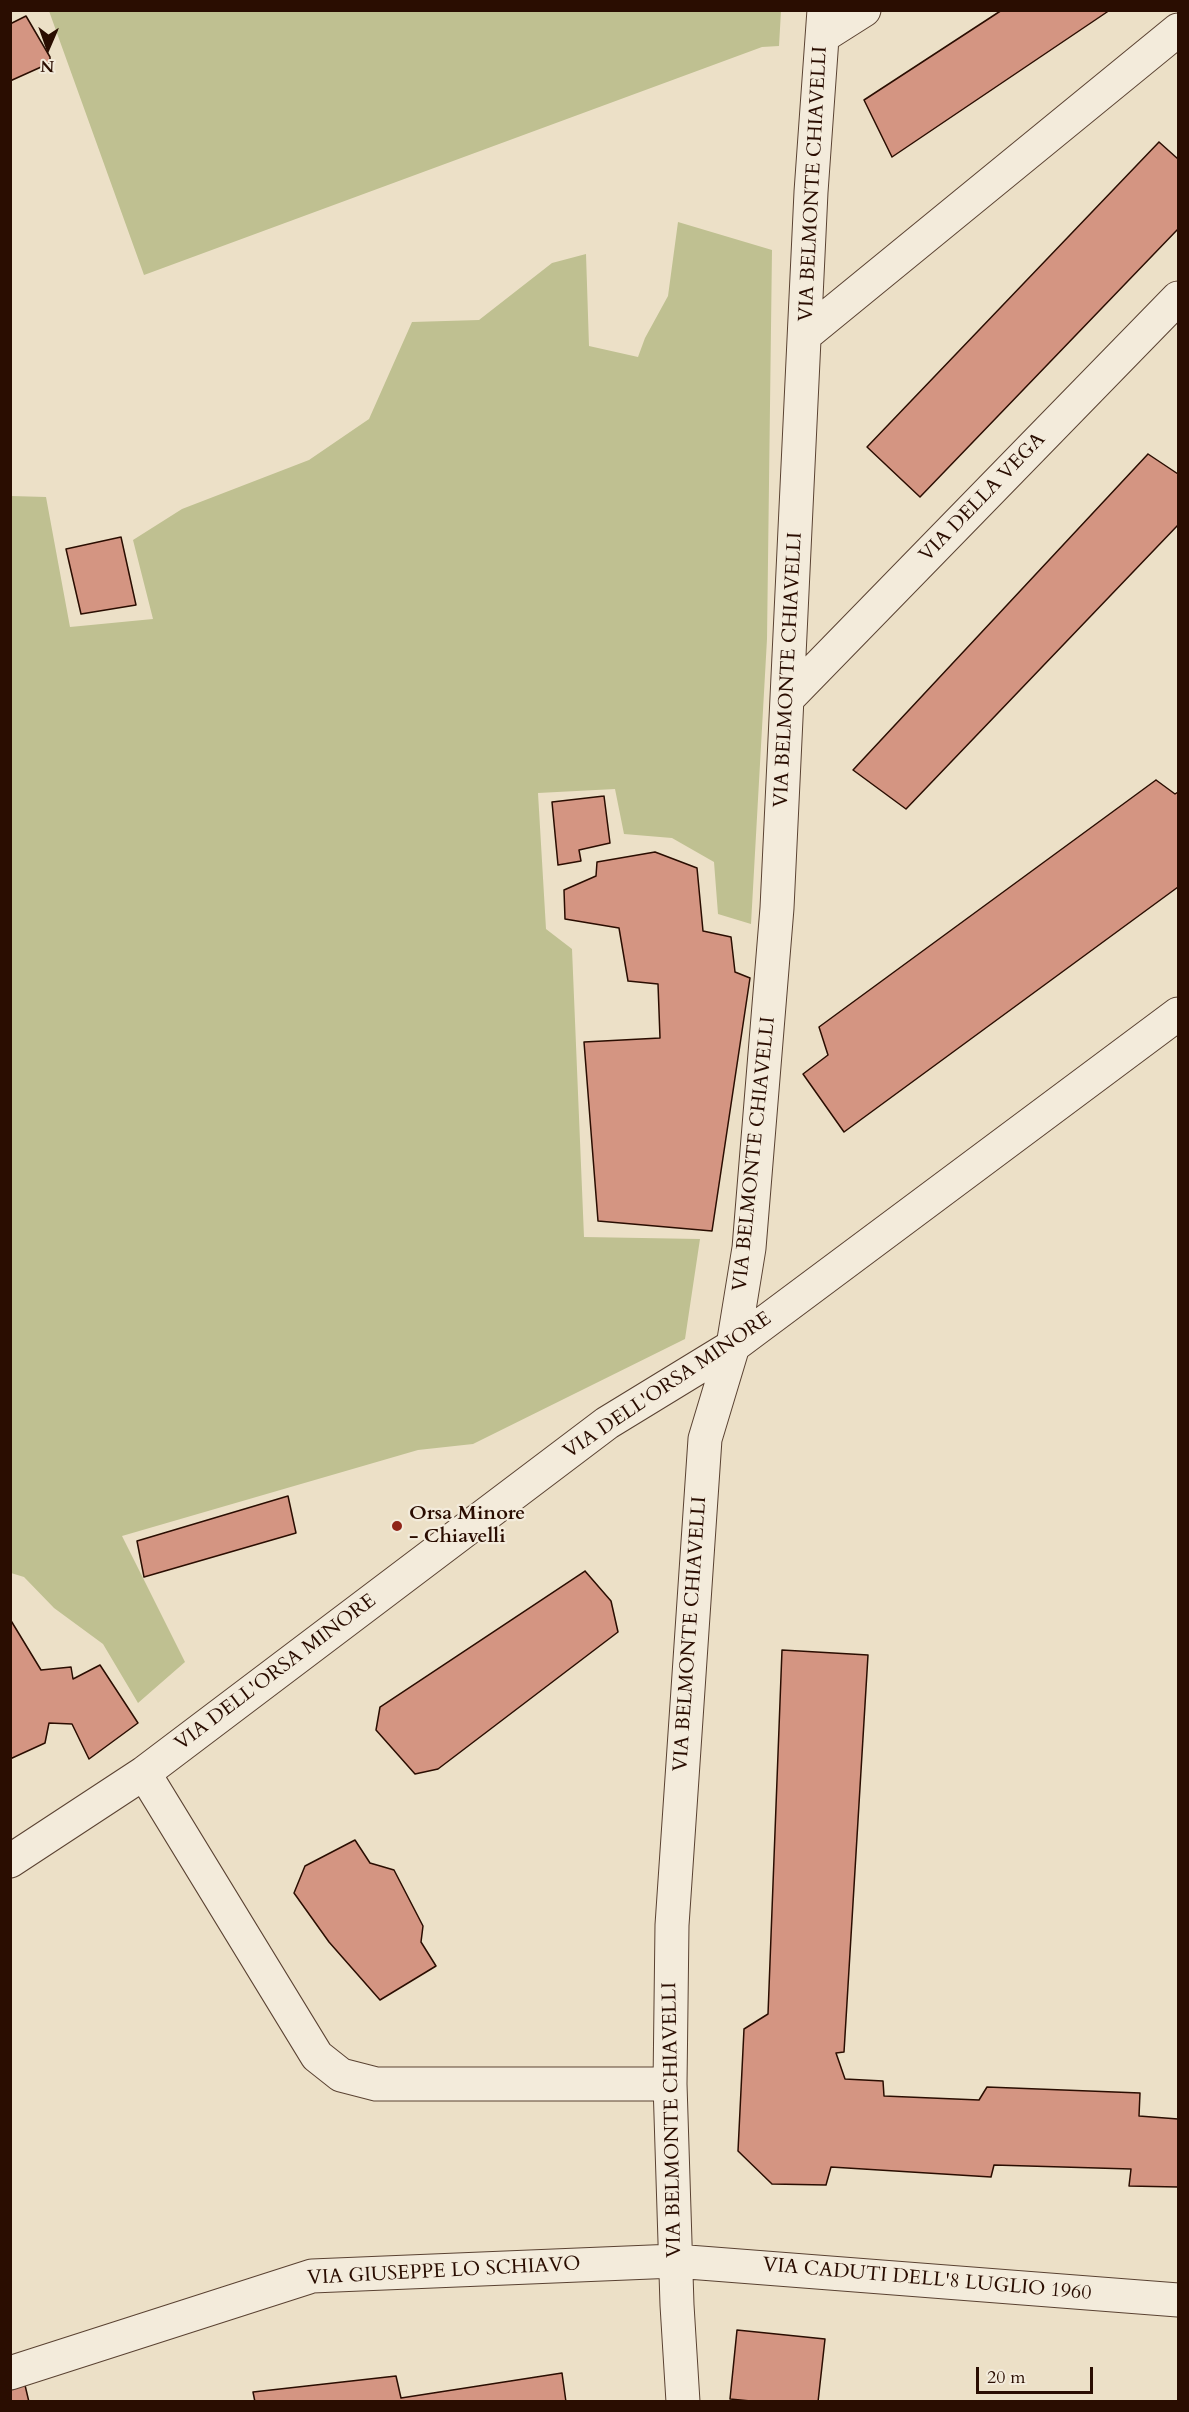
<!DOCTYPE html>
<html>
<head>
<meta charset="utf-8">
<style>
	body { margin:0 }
	#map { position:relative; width:1189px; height:2412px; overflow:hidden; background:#ece0c7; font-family:Cardo,serif }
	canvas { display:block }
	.frame { position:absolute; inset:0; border:12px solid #2a0d01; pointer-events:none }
	.north { position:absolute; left:18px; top:18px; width:60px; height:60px; -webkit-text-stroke:4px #f3ebdb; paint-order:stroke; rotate:182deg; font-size:16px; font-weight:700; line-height:24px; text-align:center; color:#2a0d01 }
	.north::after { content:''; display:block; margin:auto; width:21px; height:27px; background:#2a0d01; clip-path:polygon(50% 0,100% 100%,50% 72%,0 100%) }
	.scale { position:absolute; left:976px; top:2367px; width:117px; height:27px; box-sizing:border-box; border:3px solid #2a0d01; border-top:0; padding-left:8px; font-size:18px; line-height:21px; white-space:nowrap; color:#2a0d01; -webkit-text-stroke:4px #f3ebdb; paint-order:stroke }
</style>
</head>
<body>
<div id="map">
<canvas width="1189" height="2412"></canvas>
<div class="frame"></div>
<div class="north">N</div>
<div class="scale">20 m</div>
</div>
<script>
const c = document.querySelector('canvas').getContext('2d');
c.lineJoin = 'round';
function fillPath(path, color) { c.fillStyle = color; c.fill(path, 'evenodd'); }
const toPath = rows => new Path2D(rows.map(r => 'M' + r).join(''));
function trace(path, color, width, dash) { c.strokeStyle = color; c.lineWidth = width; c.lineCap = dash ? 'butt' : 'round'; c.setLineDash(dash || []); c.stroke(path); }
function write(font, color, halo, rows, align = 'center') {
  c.font = font + ' Cardo,serif'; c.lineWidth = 4.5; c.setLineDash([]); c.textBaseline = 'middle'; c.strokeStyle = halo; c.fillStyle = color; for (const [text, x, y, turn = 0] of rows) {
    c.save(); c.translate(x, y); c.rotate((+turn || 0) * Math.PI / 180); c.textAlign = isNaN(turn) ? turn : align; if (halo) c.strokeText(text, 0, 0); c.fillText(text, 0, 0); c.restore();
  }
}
fillPath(toPath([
	[49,11,49,10,781,11,779,46,762,47,144,275],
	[678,222,772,250,767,639,751,924,718,914,714,862,672,838,624,834,615,789,538,793,546,929,572,949,584,1237,700,1239,685,1339,473,1444,418,1450,122,1536,185,1662,138,1703,103,1644,54,1608,24,1577,11,1573,11,496,46,497,70,627,153,619,133,540,182,509,309,460,369,419,412,322,479,320,552,263,586,254,589,346,638,357,645,338,668,296]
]), '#bfc091');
const building = toPath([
	[1002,10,1110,10,892,157,864,100,1002,10],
	[26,16,50,57,50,63,10,81,10,24,26,16],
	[1159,142,1178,159,1178,229,920,497,867,447,1159,142],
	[1148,454,1178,474,1178,525,906,809,853,770,1148,454],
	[121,537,136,605,81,614,66,549,121,537],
	[1156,780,1175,794,1178,792,1178,887,844,1132,803,1074,828,1055,819,1027,1156,780],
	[604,796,610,843,579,850,581,861,558,865,552,802,604,796],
	[655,852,697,868,703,931,731,937,735,972,750,978,712,1231,598,1221,584,1042,660,1038,658,984,628,981,619,928,565,919,564,890,596,876,597,862,655,852],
	[288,1496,296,1533,144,1577,137,1541,288,1496],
	[585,1571,611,1601,618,1632,438,1769,415,1774,376,1730,380,1707,585,1571],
	[10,1619,41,1670,71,1667,73,1679,100,1665,138,1723,89,1759,72,1724,49,1723,45,1743,10,1759,10,1619],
	[782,1650,868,1655,844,2052,836,2053,845,2079,883,2081,884,2096,979,2100,987,2087,1140,2093,1139,2116,1178,2119,1178,2187,1129,2186,1131,2169,994,2165,991,2177,831,2167,826,2185,772,2184,738,2151,744,2029,768,2014,782,1650],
	[355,1840,370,1863,394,1870,423,1926,421,1942,436,1966,380,2000,329,1942,294,1893,305,1866,355,1840],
	[737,2330,825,2339,818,2402,761,2402,730,2399,737,2330],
	[562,2373,566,2402,255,2402,253,2392,396,2376,401,2398,562,2373],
	[24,2381,29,2402,10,2402,10,2385,24,2381]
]);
fillPath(building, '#d49582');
trace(building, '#2a0d01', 1.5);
const minor = toPath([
	[823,36,864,10],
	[805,335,1178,30],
	[787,699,1178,298],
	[144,1773,317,2056,341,2075,376,2084,670,2084],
	[10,1861,144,1773,607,1423,733,1346,1178,1014],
	[10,2373,312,2276,675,2261,1178,2300],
	[683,2402,677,2305,670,2084,672,1925,705,1439,733,1346,749,1248,777,908,811,192,824,10]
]);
trace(minor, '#5a4232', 35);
trace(minor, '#f3ebdb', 33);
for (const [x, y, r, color] of [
	[397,1526,6,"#8f2418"]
]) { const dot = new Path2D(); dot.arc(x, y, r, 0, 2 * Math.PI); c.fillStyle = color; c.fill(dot); trace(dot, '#f3ebdb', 2); }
write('20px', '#2a0d01', '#f3ebdb', [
	["VIA BELMONTE CHIAVELLI",814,184,-87],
	["VIA DELLA VEGA",983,498,-46],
	["VIA BELMONTE CHIAVELLI",789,670,-87],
	["VIA BELMONTE CHIAVELLI",755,1154,-84],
	["VIA DELL'ORSA MINORE",668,1386,-34],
	["VIA BELMONTE CHIAVELLI",691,1634,-86],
	["VIA DELL'ORSA MINORE",276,1673,-37],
	["VIA BELMONTE CHIAVELLI",673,2120,-91],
	["VIA GIUSEPPE LO SCHIAVO",444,2272,-3],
	["VIA CADUTI DELL'8 LUGLIO 1960",927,2280,5]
]);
write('bold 20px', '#2a0d01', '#f3ebdb', [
	["Orsa Minore",409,1514],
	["- Chiavelli",409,1537]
], 'left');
</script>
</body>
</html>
